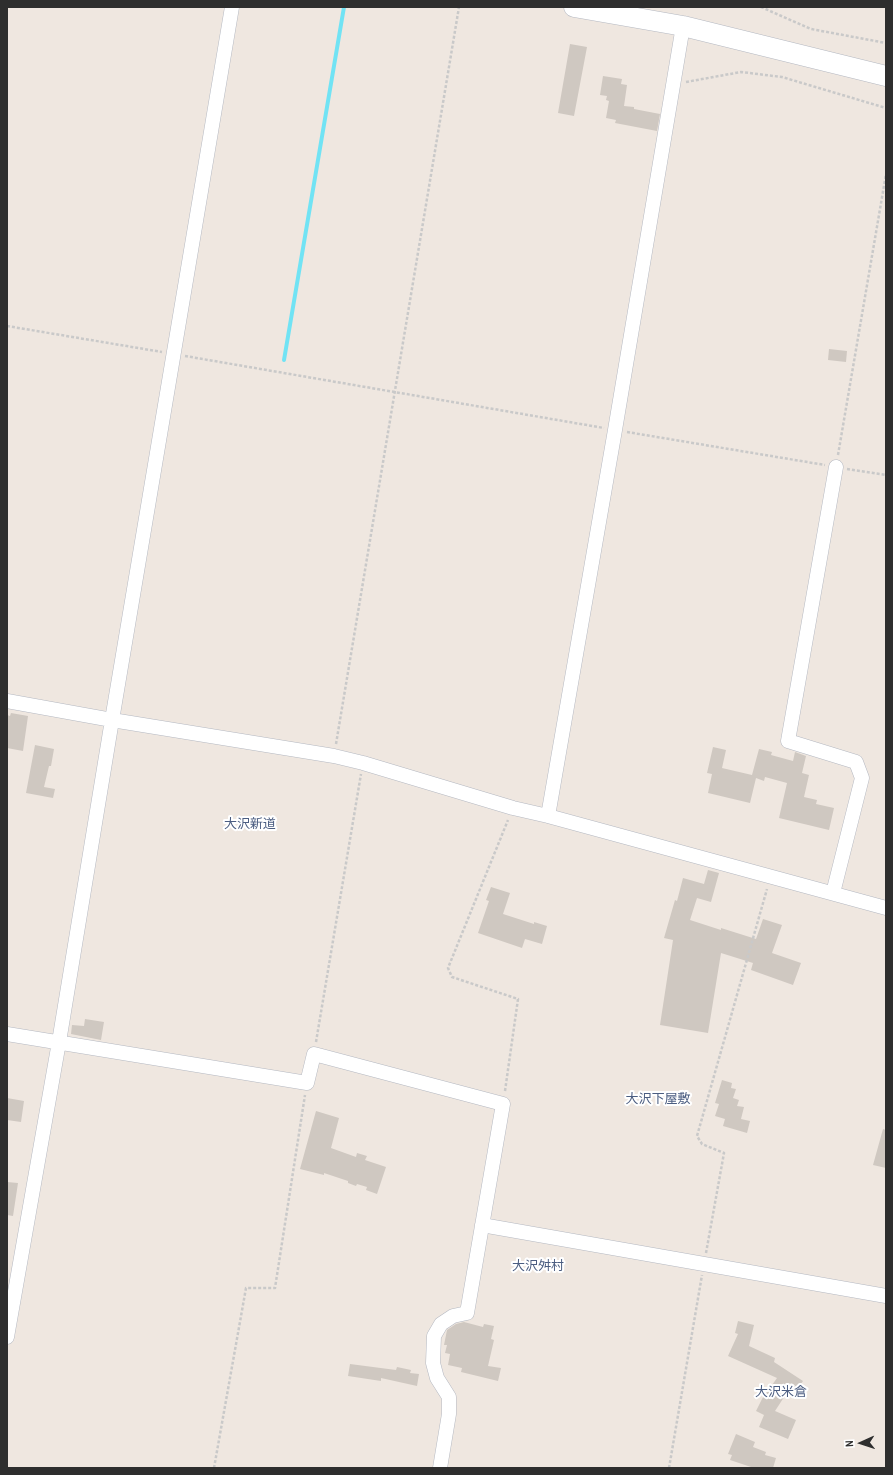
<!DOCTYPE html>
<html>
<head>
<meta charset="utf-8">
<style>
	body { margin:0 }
	#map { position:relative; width:893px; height:1475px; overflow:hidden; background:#efe7e0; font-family:"Archivo Narrow",sans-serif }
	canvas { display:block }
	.frame { position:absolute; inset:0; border:8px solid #2e2e2e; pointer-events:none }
	.north { position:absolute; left:841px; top:1423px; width:40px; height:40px; -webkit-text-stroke:3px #fff; paint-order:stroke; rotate:267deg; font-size:11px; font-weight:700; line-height:16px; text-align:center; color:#2e2e2e }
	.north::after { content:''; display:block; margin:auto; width:14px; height:18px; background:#2e2e2e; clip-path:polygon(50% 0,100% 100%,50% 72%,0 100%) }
</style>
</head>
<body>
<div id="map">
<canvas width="893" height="1475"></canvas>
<div class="frame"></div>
<div class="north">N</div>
</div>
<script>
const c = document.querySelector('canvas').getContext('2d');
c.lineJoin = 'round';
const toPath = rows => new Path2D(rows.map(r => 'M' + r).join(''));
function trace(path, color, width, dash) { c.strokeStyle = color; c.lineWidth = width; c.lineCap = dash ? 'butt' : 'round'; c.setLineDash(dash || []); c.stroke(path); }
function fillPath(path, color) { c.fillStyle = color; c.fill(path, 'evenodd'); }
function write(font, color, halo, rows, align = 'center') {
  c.font = font + ' "Archivo Narrow","Noto Sans JP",sans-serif'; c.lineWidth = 4; c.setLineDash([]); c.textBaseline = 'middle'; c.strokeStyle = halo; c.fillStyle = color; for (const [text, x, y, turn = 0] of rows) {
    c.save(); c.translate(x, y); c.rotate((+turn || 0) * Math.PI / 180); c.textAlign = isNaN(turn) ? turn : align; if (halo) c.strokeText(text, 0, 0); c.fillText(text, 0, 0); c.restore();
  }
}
trace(toPath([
	[284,360,344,7]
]), '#71e3f4', 4);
fillPath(toPath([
	[570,44,587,47,574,116,558,113],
	[603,76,622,79,621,84,627,85,624,106,634,107,634,109,660,114,657,131,615,123,616,120,606,118,609,101,606,100,607,96,600,95],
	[829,349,847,351,846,362,828,360],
	[11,713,28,716,23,751,7,748,7,715,10,716],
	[35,745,54,749,51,766,49,766,44,787,55,789,53,798,26,793],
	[713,747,726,750,722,768,752,775,759,749,772,752,771,755,793,761,795,752,806,756,802,773,809,775,804,797,817,800,816,804,834,808,829,830,779,818,787,783,765,777,764,781,756,778,750,803,708,793,712,774,707,773],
	[708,870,719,873,711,902,697,898,690,920,721,930,721,928,756,939,763,919,782,925,772,953,801,963,793,985,751,970,753,963,721,953,708,1033,660,1025,673,940,664,938,675,900,677,901,683,878,704,884],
	[491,887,510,893,503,914,534,924,534,922,547,926,542,944,525,939,522,948,478,933,489,901,486,900],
	[85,1019,104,1022,101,1040,71,1034,72,1025,84,1026],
	[722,1080,732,1083,731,1088,736,1089,733,1098,739,1100,737,1106,744,1107,741,1119,750,1121,747,1133,723,1126,725,1119,715,1116,719,1104,715,1103],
	[7,1098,24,1101,21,1122,7,1120],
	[316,1111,339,1118,331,1148,356,1157,357,1153,367,1156,365,1160,386,1167,377,1194,366,1190,367,1187,357,1184,356,1186,348,1183,348,1181,324,1173,324,1175,300,1169],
	[883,1129,886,1130,886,1168,873,1165],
	[7,1182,18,1183,13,1216,7,1215],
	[738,1321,754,1325,749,1346,775,1358,774,1362,803,1381,795,1392,790,1388,775,1411,796,1420,788,1439,759,1427,764,1415,756,1411,762,1399,777,1378,728,1356,738,1334,735,1333],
	[464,1322,483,1327,484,1324,494,1326,491,1339,494,1340,488,1366,501,1368,498,1381,461,1372,462,1368,448,1365,450,1354,445,1353,447,1345,444,1345,447,1330,456,1324],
	[350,1364,396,1370,397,1367,411,1370,410,1373,419,1374,417,1386,381,1378,381,1381,348,1376],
	[736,1434,755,1442,753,1447,766,1452,765,1455,776,1458,773,1468,754,1468,730,1460,732,1455,728,1454]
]), '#cfc8c1');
const street = toPath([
	[7,701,112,720,334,756,363,763,513,808,548,816,886,908],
	[548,816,615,430,683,26],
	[833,893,862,778,856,762,788,741,836,467],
	[7,1034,307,1083,314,1054,503,1104,467,1313,453,1316,441,1324,434,1336,433,1363,437,1378,449,1397,449,1414,440,1468],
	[482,1225,886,1296],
	[7,1337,59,1042,112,720,232,7]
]);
const secondary = toPath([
	[574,7,683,26,886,76]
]);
trace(street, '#b4b8c1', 15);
trace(secondary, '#b4b8c1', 21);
trace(toPath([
	[761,7,811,29,886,43],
	[686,82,741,72,782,77,886,108],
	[7,326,162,352],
	[185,356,604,428],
	[627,432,825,465],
	[838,455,886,174],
	[847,469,886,475],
	[336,744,459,7],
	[316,1042,361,774],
	[505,1091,518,999,452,977,448,968,508,820],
	[706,1253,724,1153,702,1144,697,1136,767,889],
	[214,1468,246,1288,275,1288,305,1095],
	[669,1468,702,1275]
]), '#c9c9c9', 2.5, [3, 2]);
trace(street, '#fff', 14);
trace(secondary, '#fff', 20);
write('13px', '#4b5d81', '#fff', [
	["大沢新道",250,825],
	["大沢下屋敷",658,1100],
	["大沢舛村",538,1267],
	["大沢米倉",781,1393]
]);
</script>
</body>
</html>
